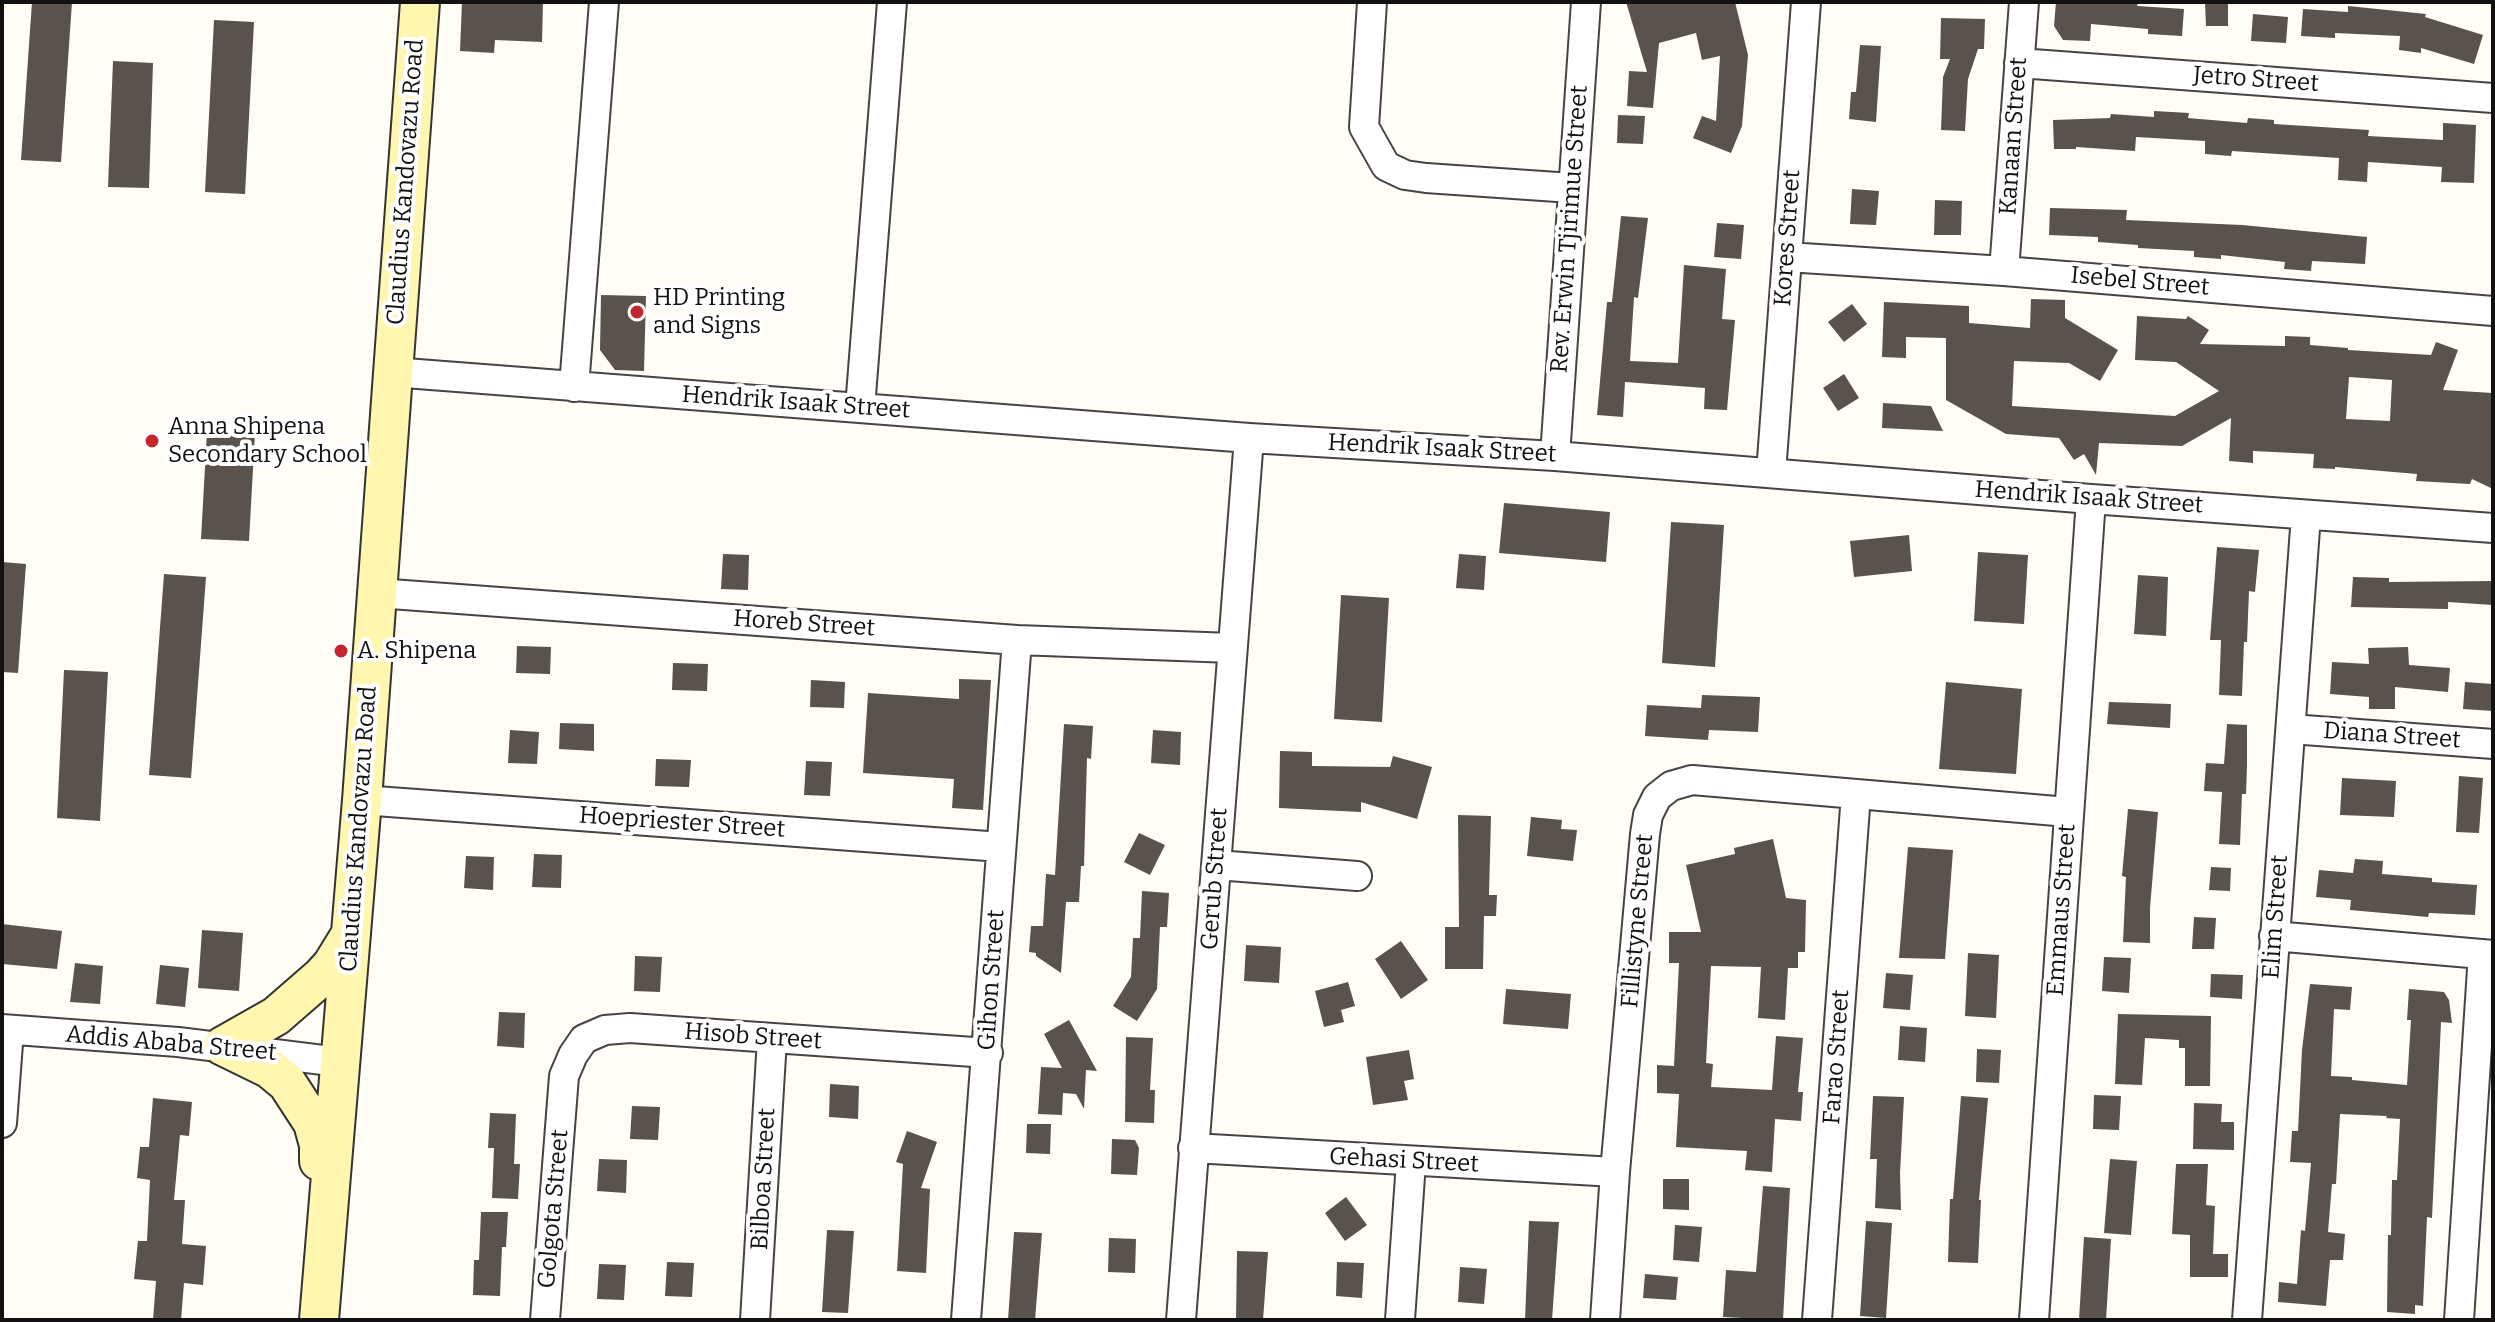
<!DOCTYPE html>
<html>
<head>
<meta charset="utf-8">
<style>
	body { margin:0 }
	#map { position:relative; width:2495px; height:1322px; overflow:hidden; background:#fffdf5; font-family:Bitter,serif }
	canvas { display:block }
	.frame { position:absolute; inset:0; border:4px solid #111; pointer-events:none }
</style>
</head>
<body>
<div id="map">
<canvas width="2495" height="1322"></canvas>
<div class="frame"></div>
</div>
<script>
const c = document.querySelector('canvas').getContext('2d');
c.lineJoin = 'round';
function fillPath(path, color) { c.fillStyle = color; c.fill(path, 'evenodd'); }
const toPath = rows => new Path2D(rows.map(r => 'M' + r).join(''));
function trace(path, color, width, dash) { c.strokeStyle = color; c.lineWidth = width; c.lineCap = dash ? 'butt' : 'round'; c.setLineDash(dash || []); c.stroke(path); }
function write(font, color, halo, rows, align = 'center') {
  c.font = font + ' Bitter,serif'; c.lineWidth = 8; c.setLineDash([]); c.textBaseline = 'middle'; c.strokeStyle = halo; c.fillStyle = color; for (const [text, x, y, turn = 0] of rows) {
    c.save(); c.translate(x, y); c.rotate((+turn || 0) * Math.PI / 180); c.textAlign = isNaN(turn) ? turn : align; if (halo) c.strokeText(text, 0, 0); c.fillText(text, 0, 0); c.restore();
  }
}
fillPath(toPath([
	[32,2,72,2,61,162,21,160],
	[462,2,543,2,542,42,495,40,494,53,460,51],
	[1626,2,1735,2,1748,55,1742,126,1731,153,1693,138,1702,116,1716,121,1720,56,1702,60,1696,33,1659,43,1653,108,1627,106,1629,71,1647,72],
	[2056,2,2138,2,2137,6,2184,9,2182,36,2148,34,2148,29,2091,24,2090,41,2063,40,2054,26],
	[2205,2,2228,2,2228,26,2206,26],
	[2348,6,2426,14,2425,17,2483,35,2474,64,2421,48,2421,53,2399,50,2400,36,2335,33,2335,38,2301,36,2303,9,2348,12],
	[2253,14,2288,17,2286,43,2251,41],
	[1941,18,1985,19,1984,49,1978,49,1968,79,1965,131,1941,130,1943,77,1950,59,1940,59],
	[214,20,254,22,245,194,205,192],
	[1860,45,1881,46,1876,122,1849,119,1851,92,1856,92],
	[113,61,153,63,149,188,108,187],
	[2154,111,2189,113,2188,118,2247,123,2248,118,2274,120,2274,124,2369,130,2368,136,2443,140,2443,123,2476,125,2474,183,2441,182,2442,167,2368,162,2367,182,2338,180,2339,158,2232,151,2231,156,2205,154,2205,141,2136,137,2135,151,2076,147,2076,149,2054,149,2053,120,2110,118,2111,114,2154,117],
	[1618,115,1645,116,1643,144,1617,143],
	[1852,189,1879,191,1876,225,1850,224],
	[1935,200,1962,201,1961,235,1934,235],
	[2050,208,2127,210,2126,220,2242,225,2367,237,2365,264,2312,261,2311,271,2284,269,2285,262,2221,255,2221,259,2194,257,2194,251,2138,248,2138,245,2098,242,2098,237,2049,235],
	[1621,216,1648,218,1638,298,1634,297,1630,361,1678,363,1684,265,1726,269,1722,319,1735,320,1727,410,1704,409,1705,388,1625,382,1623,417,1597,415,1607,302,1612,302],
	[1717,223,1744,225,1741,259,1714,257],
	[601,295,646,296,644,371,615,370,600,350],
	[2031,299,2065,300,2065,318,2118,350,2100,381,2069,363,2014,361,2012,406,2175,416,2219,391,2176,362,2135,360,2137,316,2186,319,2188,316,2209,330,2200,344,2285,346,2285,336,2310,337,2310,345,2348,348,2348,350,2431,355,2436,342,2458,350,2443,390,2493,393,2493,489,2472,479,2470,484,2416,481,2417,474,2335,467,2335,469,2313,468,2314,454,2253,451,2253,463,2229,461,2231,418,2182,446,2099,443,2096,475,2084,454,2074,460,2059,438,2006,434,1946,400,1946,338,1906,337,1906,358,1882,357,1884,302,1969,306,1969,323,2030,328],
	[2349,377,2392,380,2390,421,2346,419],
	[1852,304,1867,324,1844,342,1828,322],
	[1844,374,1859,398,1838,411,1823,388],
	[1883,403,1931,406,1943,431,1882,428],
	[207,431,255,433,249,541,201,539],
	[1504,503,1610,512,1606,562,1499,553],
	[1671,522,1724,525,1715,667,1662,663],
	[1909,535,1912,571,1854,577,1850,541],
	[2217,547,2259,550,2255,592,2249,591,2247,642,2244,642,2242,696,2219,695,2221,640,2210,640],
	[1978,552,2028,555,2024,624,1974,621],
	[723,554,749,555,748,590,721,589],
	[1459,554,1486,556,1484,590,1456,588],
	[2,562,26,564,18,673,2,672],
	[164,574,206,577,191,778,149,775],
	[2138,575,2168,577,2166,636,2134,634],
	[2353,577,2389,578,2389,582,2493,581,2493,605,2448,602,2448,609,2351,607],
	[1341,595,1389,598,1382,722,1334,719],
	[517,646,551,647,550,674,516,673],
	[2408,647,2409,665,2450,668,2448,692,2395,687,2395,709,2369,709,2369,697,2330,694,2332,662,2369,664,2368,648],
	[673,663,708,664,707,691,672,690],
	[64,670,108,672,100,821,57,818],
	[959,679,991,680,983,810,952,808,954,779,863,773,868,693,959,699],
	[811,680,845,682,844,708,810,707],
	[1946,682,2022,689,2016,774,1939,769],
	[2465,682,2493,684,2493,711,2463,709],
	[1702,695,1760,697,1758,732,1709,730,1708,740,1645,736,1647,705,1701,708],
	[2109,702,2171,704,2170,728,2107,724],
	[560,723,594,724,594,751,559,749],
	[1064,724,1093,726,1091,759,1087,758,1084,866,1081,866,1079,902,1066,902,1061,973,1036,956,1036,953,1029,952,1031,926,1043,926,1046,874,1055,875],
	[2227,724,2247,725,2247,766,2246,794,2242,794,2240,845,2219,844,2222,792,2204,791,2206,763,2224,764],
	[510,730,539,732,537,764,508,763],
	[1153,730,1181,732,1180,765,1151,763],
	[1280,751,1312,752,1312,766,1390,767,1393,756,1432,767,1417,819,1361,802,1361,812,1279,808],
	[656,759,691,760,689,787,655,786],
	[806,761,832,762,830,796,804,795],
	[2459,776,2483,778,2479,833,2456,832],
	[2342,778,2396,781,2394,817,2340,815],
	[2128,809,2158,812,2150,908,2150,943,2123,942,2126,877,2122,876],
	[1458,815,1491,816,1489,895,1497,895,1496,916,1484,916,1483,969,1445,969,1445,927,1459,927],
	[1531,817,1562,820,1561,829,1577,830,1573,861,1527,856],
	[1139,833,1165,845,1150,875,1124,862],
	[1773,839,1786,898,1806,900,1805,952,1798,952,1798,968,1788,968,1785,1020,1758,1018,1761,967,1711,966,1706,1063,1713,1064,1711,1087,1772,1090,1776,1036,1803,1038,1798,1092,1803,1092,1801,1121,1775,1119,1772,1172,1745,1170,1747,1151,1676,1147,1679,1094,1657,1093,1657,1065,1674,1066,1679,963,1669,963,1669,932,1701,932,1686,865,1735,854,1734,848],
	[1908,847,1953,850,1945,959,1899,958],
	[534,854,562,855,561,888,532,887],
	[466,856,494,857,493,890,464,888],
	[2355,859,2383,861,2382,874,2432,878,2432,882,2477,885,2475,915,2429,913,2428,917,2350,910,2351,900,2316,897,2319,870,2353,873],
	[2211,867,2231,868,2230,891,2209,890],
	[1142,891,1169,893,1167,927,1160,927,1157,989,1137,1021,1113,1006,1131,977,1133,938,1140,938],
	[2194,917,2216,918,2214,949,2192,949],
	[2,924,62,931,57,969,2,964],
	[202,930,243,933,239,991,198,988],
	[1401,941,1428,980,1401,999,1375,959],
	[1246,945,1281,947,1279,983,1244,981],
	[1968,953,1999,955,1996,1018,1965,1016],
	[635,956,662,957,660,992,634,991],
	[2104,957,2131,958,2129,993,2102,991],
	[75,963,103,966,100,1004,70,1002],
	[160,965,189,968,185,1007,156,1004],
	[1886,973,1913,975,1910,1010,1883,1008],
	[2211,974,2243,975,2242,999,2210,997],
	[1348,982,1355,1006,1341,1010,1344,1022,1324,1027,1315,991],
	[2310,984,2352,987,2350,1010,2334,1009,2331,1076,2352,1077,2352,1080,2407,1085,2411,1020,2407,1020,2409,989,2444,992,2449,1000,2452,1023,2441,1022,2432,1218,2427,1217,2423,1306,2415,1305,2415,1314,2387,1312,2388,1235,2391,1235,2392,1180,2397,1180,2400,1119,2386,1118,2387,1116,2340,1114,2336,1184,2332,1184,2328,1232,2345,1234,2343,1260,2330,1260,2326,1306,2278,1302,2279,1282,2297,1284,2301,1230,2305,1231,2311,1163,2290,1162,2292,1131,2298,1131,2302,1050],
	[1506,989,1571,994,1568,1029,1503,1024],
	[499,1012,525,1013,524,1048,497,1046],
	[2118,1014,2211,1016,2210,1086,2185,1086,2185,1048,2179,1048,2179,1040,2145,1038,2142,1085,2115,1084],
	[1069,1020,1097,1071,1086,1070,1084,1109,1076,1094,1063,1093,1062,1115,1038,1114,1041,1067,1062,1068,1044,1034],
	[1900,1026,1927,1028,1925,1062,1898,1060],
	[1126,1037,1153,1038,1150,1090,1155,1090,1154,1123,1125,1122],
	[1977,1049,2001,1050,1999,1083,1976,1082],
	[1409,1050,1414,1079,1404,1081,1408,1100,1373,1105,1366,1057],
	[830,1084,859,1086,858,1119,829,1117],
	[2094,1095,2121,1096,2119,1130,2093,1129],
	[1873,1096,1904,1097,1900,1173,1901,1210,1875,1208,1877,1159,1870,1159],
	[1961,1096,1988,1098,1979,1200,1981,1200,1978,1263,1948,1262,1950,1199,1953,1199],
	[153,1098,192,1102,189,1136,180,1135,174,1200,185,1200,182,1244,206,1246,203,1285,184,1283,181,1320,153,1320,156,1281,134,1279,138,1241,147,1241,150,1180,137,1178,140,1147,149,1147],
	[2194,1103,2222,1104,2221,1122,2234,1122,2234,1150,2193,1149],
	[632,1106,660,1107,658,1140,630,1139],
	[490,1113,516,1114,514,1164,520,1164,518,1199,492,1198,494,1148,488,1148],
	[1027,1124,1051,1124,1050,1154,1026,1153],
	[907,1131,937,1142,921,1188,930,1189,926,1273,897,1271,903,1164,896,1162],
	[1112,1139,1135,1140,1139,1148,1137,1175,1111,1174],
	[599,1159,627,1160,626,1193,597,1191],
	[2110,1159,2137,1161,2131,1235,2104,1233],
	[2176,1164,2208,1164,2206,1205,2215,1206,2213,1254,2228,1254,2228,1277,2190,1277,2190,1235,2172,1234],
	[1663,1179,1689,1179,1689,1210,1663,1209],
	[1763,1186,1790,1188,1783,1320,1723,1317,1726,1270,1756,1272],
	[1346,1197,1367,1225,1345,1241,1325,1213],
	[481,1212,508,1212,506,1247,502,1247,500,1296,473,1295,474,1260,479,1260],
	[1529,1221,1559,1222,1552,1320,1525,1320],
	[1866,1221,1892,1223,1886,1318,1860,1316],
	[1675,1225,1702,1227,1699,1262,1673,1260],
	[827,1230,854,1231,848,1313,822,1312],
	[1014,1232,1042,1233,1035,1320,1008,1320],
	[2084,1237,2111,1239,2106,1320,2079,1320],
	[1109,1238,1136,1239,1135,1273,1108,1272],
	[1237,1251,1268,1252,1263,1320,1236,1320],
	[667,1262,694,1263,692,1297,665,1296],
	[1337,1262,1364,1263,1362,1298,1336,1296],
	[599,1264,626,1265,624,1300,597,1299],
	[1460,1267,1487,1269,1484,1304,1458,1302],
	[1645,1274,1678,1277,1676,1300,1643,1298]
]), '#5a524d');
const street = toPath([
	[1372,2,1364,127,1386,166,1405,175,1426,178,1572,188],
	[2019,63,2493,98],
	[1787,257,2004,271,2493,311],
	[2004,271,2024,2],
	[392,372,1249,438,1555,456,2091,499,2493,528],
	[574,387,604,2],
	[860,408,892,2],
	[1555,456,1586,2],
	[1771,473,1806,2],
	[377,593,1017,640,1232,648],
	[2291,729,2493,744],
	[362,800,1001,847],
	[1217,865,1357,876],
	[2274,936,2493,955],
	[2,1029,178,1042,339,1062],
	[2,1123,9,1030],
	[1193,1148,1615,1172],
	[545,1320,564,1076,573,1055,584,1039,605,1030,630,1028,988,1053],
	[755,1320,772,1039],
	[966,1320,1017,640],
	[1181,1320,1249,438],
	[1400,1320,1411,1162],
	[1605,1320,1615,1172,1645,834,1648,815,1657,797,1671,786,1692,780,2068,812],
	[1817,1320,1856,794],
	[2034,1320,2091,499],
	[2247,1320,2306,515],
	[2459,1320,2483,954]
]);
const secondary = toPath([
	[223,1046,270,1069,287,1083,313,1123,319,1145,319,1161],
	[223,1046,276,1016,322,976,332,965,351,934],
	[319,1320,362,800,420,2]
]);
trace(street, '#444', 32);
trace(secondary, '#333', 42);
trace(street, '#fff', 28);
trace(secondary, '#fff6b0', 38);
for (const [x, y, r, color] of [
	[637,312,8,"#c4262e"],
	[152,441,8,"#c4262e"],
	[341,651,8,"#c4262e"]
]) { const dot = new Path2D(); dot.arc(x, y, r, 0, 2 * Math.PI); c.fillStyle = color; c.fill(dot); trace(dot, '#fff', 3); }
write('24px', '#111', '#fff', [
	["Jetro Street",2256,80,4],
	["Kanaan Street",2014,136,-86],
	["Claudius Kandovazu Road",406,182,-86],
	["Rev. Erwin Tjirimue Street",1570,229,-86],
	["Kores Street",1788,238,-86],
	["Isebel Street",2140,282,5],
	["Hendrik Isaak Street",796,403,4],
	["Hendrik Isaak Street",1442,449,3],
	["Hendrik Isaak Street",2089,498,4],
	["Horeb Street",804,624,4],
	["Diana Street",2392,736,4],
	["Hoepriester Street",682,823,4],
	["Claudius Kandovazu Road",359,829,-86],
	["Gerub Street",1215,879,-86],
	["Emmaus Street",2062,910,-86],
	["Elim Street",2276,917,-86],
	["Fillistyne Street",1638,921,-85],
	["Gihon Street",992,980,-86],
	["Hisob Street",753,1037,4],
	["Addis Ababa Street",171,1044,5],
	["Farao Street",1837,1057,-86],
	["Gehasi Street",1404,1161,3],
	["Bilboa Street",764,1179,-87],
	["Golgota Street",554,1209,-85]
]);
write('24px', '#111', '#fff', [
	["HD Printing",653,298],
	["and Signs",653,326],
	["Anna Shipena",168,427],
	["Secondary School",168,455],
	["A. Shipena",357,651]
], 'left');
</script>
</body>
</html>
